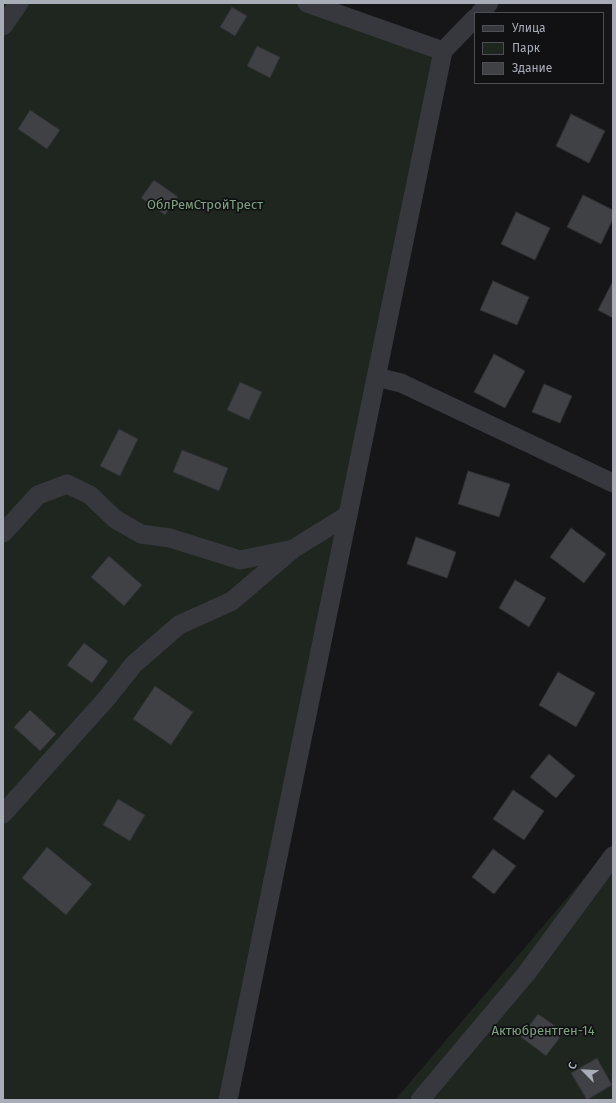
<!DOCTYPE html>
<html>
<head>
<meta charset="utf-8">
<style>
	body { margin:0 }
	#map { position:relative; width:616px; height:1103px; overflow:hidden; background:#161618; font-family:"Fira Sans",sans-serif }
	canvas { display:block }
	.frame { position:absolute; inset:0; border:4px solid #a8adb8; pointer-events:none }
	.legend { position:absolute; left:474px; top:12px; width:130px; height:72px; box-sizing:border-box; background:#111113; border:1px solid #4d4f55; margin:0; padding:5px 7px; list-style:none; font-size:12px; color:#a8adb8 }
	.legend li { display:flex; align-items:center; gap:8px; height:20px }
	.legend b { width:20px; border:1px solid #4d4f55 }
	.north { position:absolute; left:564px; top:1051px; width:40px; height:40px; -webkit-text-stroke:3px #111113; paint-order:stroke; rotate:294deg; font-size:11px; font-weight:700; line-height:16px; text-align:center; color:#a8adb8 }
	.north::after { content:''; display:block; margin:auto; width:14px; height:18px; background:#a8adb8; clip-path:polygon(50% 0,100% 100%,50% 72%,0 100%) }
</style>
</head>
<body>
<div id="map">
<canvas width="616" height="1103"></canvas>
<div class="frame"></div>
<ul class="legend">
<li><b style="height:5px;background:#37383d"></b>Улица</li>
<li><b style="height:11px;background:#1e261f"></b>Парк</li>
<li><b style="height:11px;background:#404145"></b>Здание</li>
</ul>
<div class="north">С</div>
</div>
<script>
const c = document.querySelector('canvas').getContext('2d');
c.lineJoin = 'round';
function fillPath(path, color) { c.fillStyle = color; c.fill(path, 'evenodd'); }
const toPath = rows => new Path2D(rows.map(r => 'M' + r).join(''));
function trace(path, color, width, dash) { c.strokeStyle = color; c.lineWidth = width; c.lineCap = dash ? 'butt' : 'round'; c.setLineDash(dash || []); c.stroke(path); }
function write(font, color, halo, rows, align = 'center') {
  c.font = font + ' "Fira Sans",sans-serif'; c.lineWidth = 3.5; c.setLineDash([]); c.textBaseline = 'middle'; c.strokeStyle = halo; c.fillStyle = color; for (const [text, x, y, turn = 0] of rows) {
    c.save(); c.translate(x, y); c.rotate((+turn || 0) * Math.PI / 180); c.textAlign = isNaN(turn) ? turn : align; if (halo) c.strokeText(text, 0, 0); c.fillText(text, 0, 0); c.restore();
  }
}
fillPath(toPath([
	[3,3,310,3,443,51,228,1100,3,1100],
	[613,844,613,1100,395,1100]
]), '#1e261f');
const building = toPath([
	[232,7,247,16,235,36,220,27,232,7],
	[257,46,280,57,270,78,247,66,257,46],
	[30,110,60,130,47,149,18,129,30,110],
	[571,114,605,131,589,163,556,146,571,114],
	[154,180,178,197,165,215,141,198,154,180],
	[583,195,613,210,613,219,601,244,567,227,583,195],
	[516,212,550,228,535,260,501,244,516,212],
	[493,281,529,297,517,325,480,310,493,281],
	[613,281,613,318,598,310,613,281],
	[494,354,525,371,505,408,474,392,494,354],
	[240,382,262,392,249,420,227,410,240,382],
	[544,384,572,396,560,423,532,412,544,384],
	[119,429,138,439,120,476,100,466,119,429],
	[182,450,228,468,219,491,173,472,182,450],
	[468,471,510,484,499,517,458,504,468,471],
	[571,528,606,554,584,583,550,557,571,528],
	[416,537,456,552,447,578,407,564,416,537],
	[109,556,142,585,124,606,91,577,109,556],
	[515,580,546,598,529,627,499,608,515,580],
	[84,643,108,661,92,683,67,665,84,643],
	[558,672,595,693,576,727,539,705,558,672],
	[155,686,193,712,171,745,133,719,155,686],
	[30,710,56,734,40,751,14,727,30,710],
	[549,754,575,776,556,798,530,777,549,754],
	[513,790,544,811,524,840,493,819,513,790],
	[118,799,145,815,130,841,103,825,118,799],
	[47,847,92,884,66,915,22,878,47,847],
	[493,849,516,866,494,894,472,877,493,849],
	[538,1014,564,1032,546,1056,521,1037,538,1014],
	[597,1058,612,1085,587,1100,571,1073,597,1058]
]);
fillPath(building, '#404145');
trace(building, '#303034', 1);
trace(toPath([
	[480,13,489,3],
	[3,26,19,3],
	[443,51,475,18],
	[376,377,401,383,613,483],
	[3,533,38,495,67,484,90,495,115,519,141,534,170,538,240,560,293,549,348,515],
	[3,814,107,698,134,664,179,625,232,601,293,549],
	[228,1100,443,51,307,3],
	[420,1100,526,974,613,856]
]), '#37383d', 19);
write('13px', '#7fa381', '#111113', [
	["ОблРемСтройТрест",205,205],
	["Актюбрентген-14",543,1031]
]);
</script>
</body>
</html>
